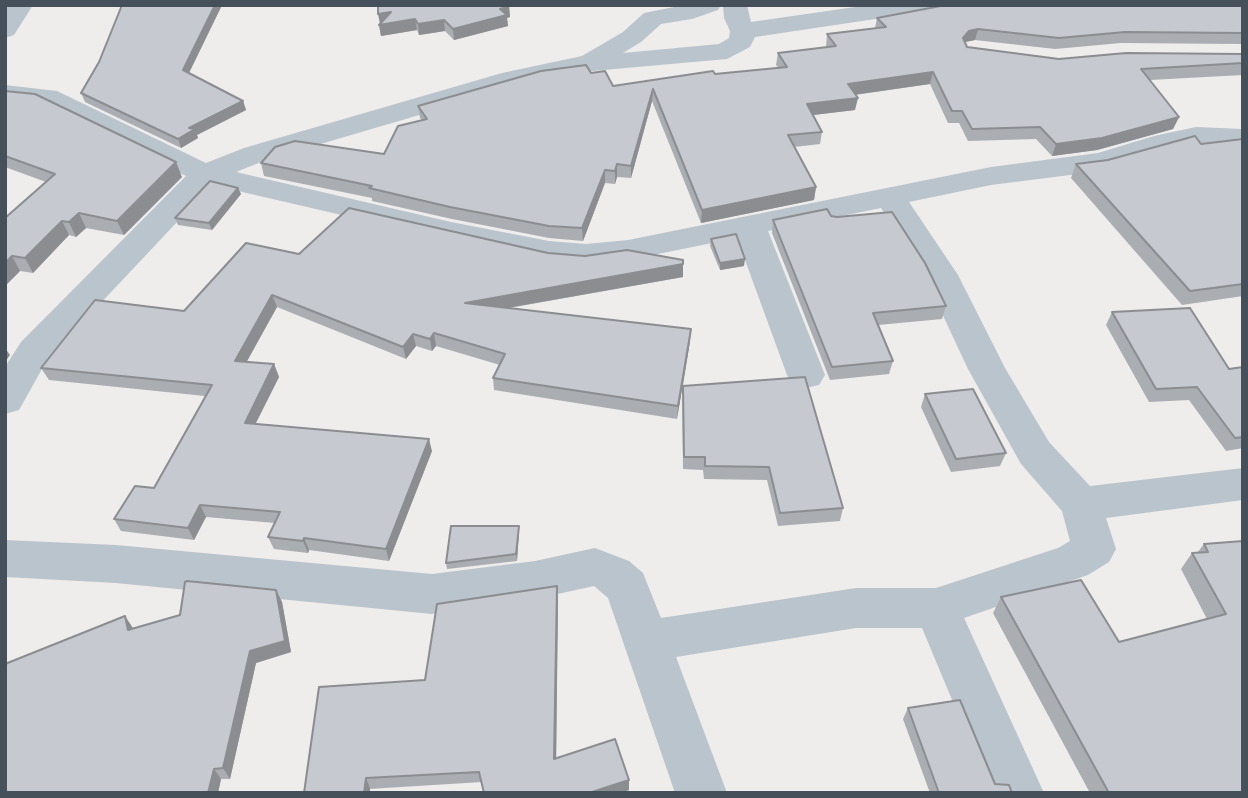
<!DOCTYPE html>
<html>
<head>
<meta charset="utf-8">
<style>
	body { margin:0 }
	#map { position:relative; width:1248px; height:798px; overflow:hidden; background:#efecec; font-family:"Fira Sans",sans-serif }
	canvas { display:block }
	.frame { position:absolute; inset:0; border:7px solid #45505a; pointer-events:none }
</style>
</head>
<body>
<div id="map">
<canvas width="1248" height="798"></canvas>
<div class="frame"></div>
</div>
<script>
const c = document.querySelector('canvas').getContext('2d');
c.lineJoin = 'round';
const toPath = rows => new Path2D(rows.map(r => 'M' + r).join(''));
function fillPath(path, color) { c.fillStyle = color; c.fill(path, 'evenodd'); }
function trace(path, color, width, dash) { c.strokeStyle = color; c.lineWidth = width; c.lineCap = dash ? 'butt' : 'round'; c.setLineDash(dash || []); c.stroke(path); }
fillPath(toPath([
	[9,5,33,5,14,35,5,38,5,10,9,5],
	[684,5,721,5,718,10,692,19,661,24,641,42,623,53,719,44,729,38,730,31,724,18,723,5,747,5,751,22,869,5,934,5,931,10,922,12,755,37,750,47,727,59,581,72,518,86,266,160,236,172,451,222,549,241,586,244,628,240,991,167,1098,153,1154,136,1196,127,1243,129,1243,147,1196,145,1170,150,1102,171,991,185,909,202,958,275,1005,368,1049,442,1090,486,1243,468,1243,500,1106,518,1116,549,1109,562,1088,575,964,618,1044,793,991,793,922,628,856,628,676,657,727,793,675,793,608,598,594,586,535,599,432,614,116,583,5,577,5,540,116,545,432,574,535,561,595,548,629,561,643,573,661,618,856,588,936,588,1058,548,1070,541,1062,511,1021,464,968,369,924,275,881,208,768,231,825,375,819,385,806,388,793,385,787,375,737,238,628,260,586,266,549,263,212,185,47,360,19,410,5,414,5,367,21,342,186,176,41,105,5,101,5,85,57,91,206,163,244,148,502,73,582,56,623,32,644,13,684,5]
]), '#bac4cc');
fillPath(toPath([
	[122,5,222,5,189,73,243,101,246,110,197,135,198,138,181,148,85,102,81,93,99,62],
	[1243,5,1243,44,1121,43,1055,49,975,40,965,42,967,47,1059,59,1243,54,1243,75,1150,80,1179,117,1173,129,1097,150,1052,156,1036,139,968,141,959,123,948,123,930,84,855,95,855,110,813,115,822,132,820,144,794,147,816,187,814,200,701,223,652,101,631,178,617,177,615,184,605,183,583,241,549,238,452,219,372,201,372,198,264,176,261,163,384,154,422,120,420,118,418,106,591,73,613,86,779,68,776,65,778,53,826,47,827,34,875,28,877,18],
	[509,6,510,17,507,18,508,26,454,40,445,31,419,35,417,30,381,36,379,25],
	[5,91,182,177,124,235,86,228,76,237,69,235,33,273,20,271,5,286,5,218,46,182,5,167],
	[1243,139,1243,296,1182,305,1071,178,1076,164,1108,160,1201,144],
	[238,188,241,194,212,230,178,225,175,218],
	[831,216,946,306,942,319,878,325,893,361,889,374,830,380,772,233,773,220],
	[711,239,744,266,720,270,710,246],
	[548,253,683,277,509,308,690,341,683,386,843,508,840,521,778,526,767,480,704,479,703,470,683,469,682,388,677,419,494,390,493,378,500,365,436,346,432,351,416,346,406,359,277,307,246,362,274,364,279,377,255,424,432,451,389,561,309,550,308,553,274,549,268,537,275,523,206,517,194,540,121,531,114,519,154,488,205,396,49,380,41,368,184,311,299,254],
	[1112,312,1229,369,1243,367,1243,448,1226,451,1189,400,1149,402,1106,325],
	[925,394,1006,453,1000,466,951,472,921,407],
	[519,532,517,561,447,569,446,563],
	[1243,541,1243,793,1090,793,993,613,1001,597,1119,642,1207,619,1181,569,1192,553,1197,553,1204,544],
	[276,590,282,602,291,652,256,663,230,779,221,779,218,793,5,793,133,629],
	[558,598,556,759,629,790,620,793,484,793,482,782,304,793,425,680],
	[908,708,995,784,1012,793,930,793,903,719]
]), '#aaadb2');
fillPath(toPath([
	[215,5,222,5,186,79,183,70],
	[509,6,510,17,507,18,508,26,454,40,453,29,500,9],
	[391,12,380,24,378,14],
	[415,19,417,30,381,36,379,25],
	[444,20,445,31,419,35,418,24],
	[978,29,975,40,965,42,963,38,969,31],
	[933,72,930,84,845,96,848,84],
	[653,89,652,101,631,178,631,166],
	[858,98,855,110,805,116,807,104],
	[243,101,246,110,197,135,198,138,181,148,178,139,189,128],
	[1179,117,1173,129,1097,150,1052,156,1056,144],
	[176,162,182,177,124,235,117,221],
	[617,164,617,177,615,184,615,171],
	[605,170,605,183,583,241,582,228],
	[816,187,814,200,701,223,702,210],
	[238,188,241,194,212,230,209,223],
	[79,213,86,228,76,237,69,222],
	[62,221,69,235,33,273,25,258],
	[12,256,20,271,5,286,5,263],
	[745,259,744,266,720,270,720,263],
	[683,264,683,277,467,315,465,303],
	[272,295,277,307,240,374,235,361],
	[691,329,690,341,677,419,678,406],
	[434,333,436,346,432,351,430,339],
	[413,334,416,346,406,359,403,347],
	[5,348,10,355,5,362],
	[274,364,279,377,250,435,245,423],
	[429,439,432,451,389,561,386,549],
	[200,505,206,517,194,540,188,528],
	[519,526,519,532,517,561,516,554],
	[304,538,309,550,308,553,303,541],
	[557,586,558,598,556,770,554,759],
	[276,590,282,602,291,652,256,663,230,779,223,768,250,651],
	[125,616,133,628,128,630],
	[214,769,221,779,218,793,208,793],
	[366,778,370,788,370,793,364,793],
	[629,780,629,790,620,793,589,793]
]), '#8b8d91');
const building = toPath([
	[122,5,215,5,183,70,243,101,189,128,195,129,178,139,81,93,99,62,122,5],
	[378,5,508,5,509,6,500,9,507,15,453,29,444,20,418,24,415,19,379,25,391,12,378,14,378,5],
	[946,5,1243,5,1243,33,1125,32,1059,38,978,29,969,31,963,38,967,47,1059,59,1126,53,1243,54,1243,63,1141,69,1179,117,1102,138,1056,144,1040,127,972,129,962,111,952,111,933,72,848,84,858,98,807,104,822,132,788,135,816,187,702,210,653,89,631,166,617,164,615,171,605,170,582,228,549,226,450,207,369,188,372,186,261,163,275,147,295,141,384,154,398,126,427,119,418,106,541,71,586,65,591,73,605,71,613,86,713,71,715,74,787,67,778,53,836,46,827,34,886,27,877,18,946,5],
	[5,91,35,94,176,162,117,221,79,213,69,222,62,221,25,258,12,256,5,263,5,218,55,174,5,156,5,91],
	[1195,136,1201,144,1243,139,1243,284,1190,291,1076,164,1108,160,1195,136],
	[210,181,238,188,209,223,175,218,210,181],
	[349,208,548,253,585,256,627,250,683,260,683,264,465,303,691,329,678,406,493,378,505,354,434,333,430,339,413,334,403,347,272,295,235,361,274,364,245,423,429,439,386,549,304,538,303,541,268,537,280,512,200,505,188,528,114,519,135,486,154,488,212,385,41,368,95,300,184,311,246,243,299,254,349,208],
	[827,209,831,216,837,217,892,212,925,263,946,306,873,313,893,361,832,367,773,220,827,209],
	[736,234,745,259,720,263,711,239,736,234],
	[1190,308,1229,369,1243,367,1243,437,1235,438,1197,387,1156,389,1112,312,1190,308],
	[805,377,843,508,780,513,769,467,705,466,705,457,684,457,683,386,805,377],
	[973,389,1006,453,956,459,925,394,973,389],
	[451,526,519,526,516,554,446,563,451,526],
	[1243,541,1243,793,1109,793,1001,597,1081,580,1119,642,1226,614,1192,553,1208,552,1204,544,1243,541],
	[187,581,276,590,285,641,250,651,223,768,214,769,208,793,5,793,5,664,125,616,128,630,180,615,185,582,187,581],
	[557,586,554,759,615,739,629,780,589,793,484,793,479,772,366,778,364,793,304,793,319,687,425,680,437,604,557,586],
	[960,700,995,784,1009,785,1012,793,939,793,908,708,960,700]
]);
fillPath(building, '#c6c9cf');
trace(building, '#8b8d91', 2);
</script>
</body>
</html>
